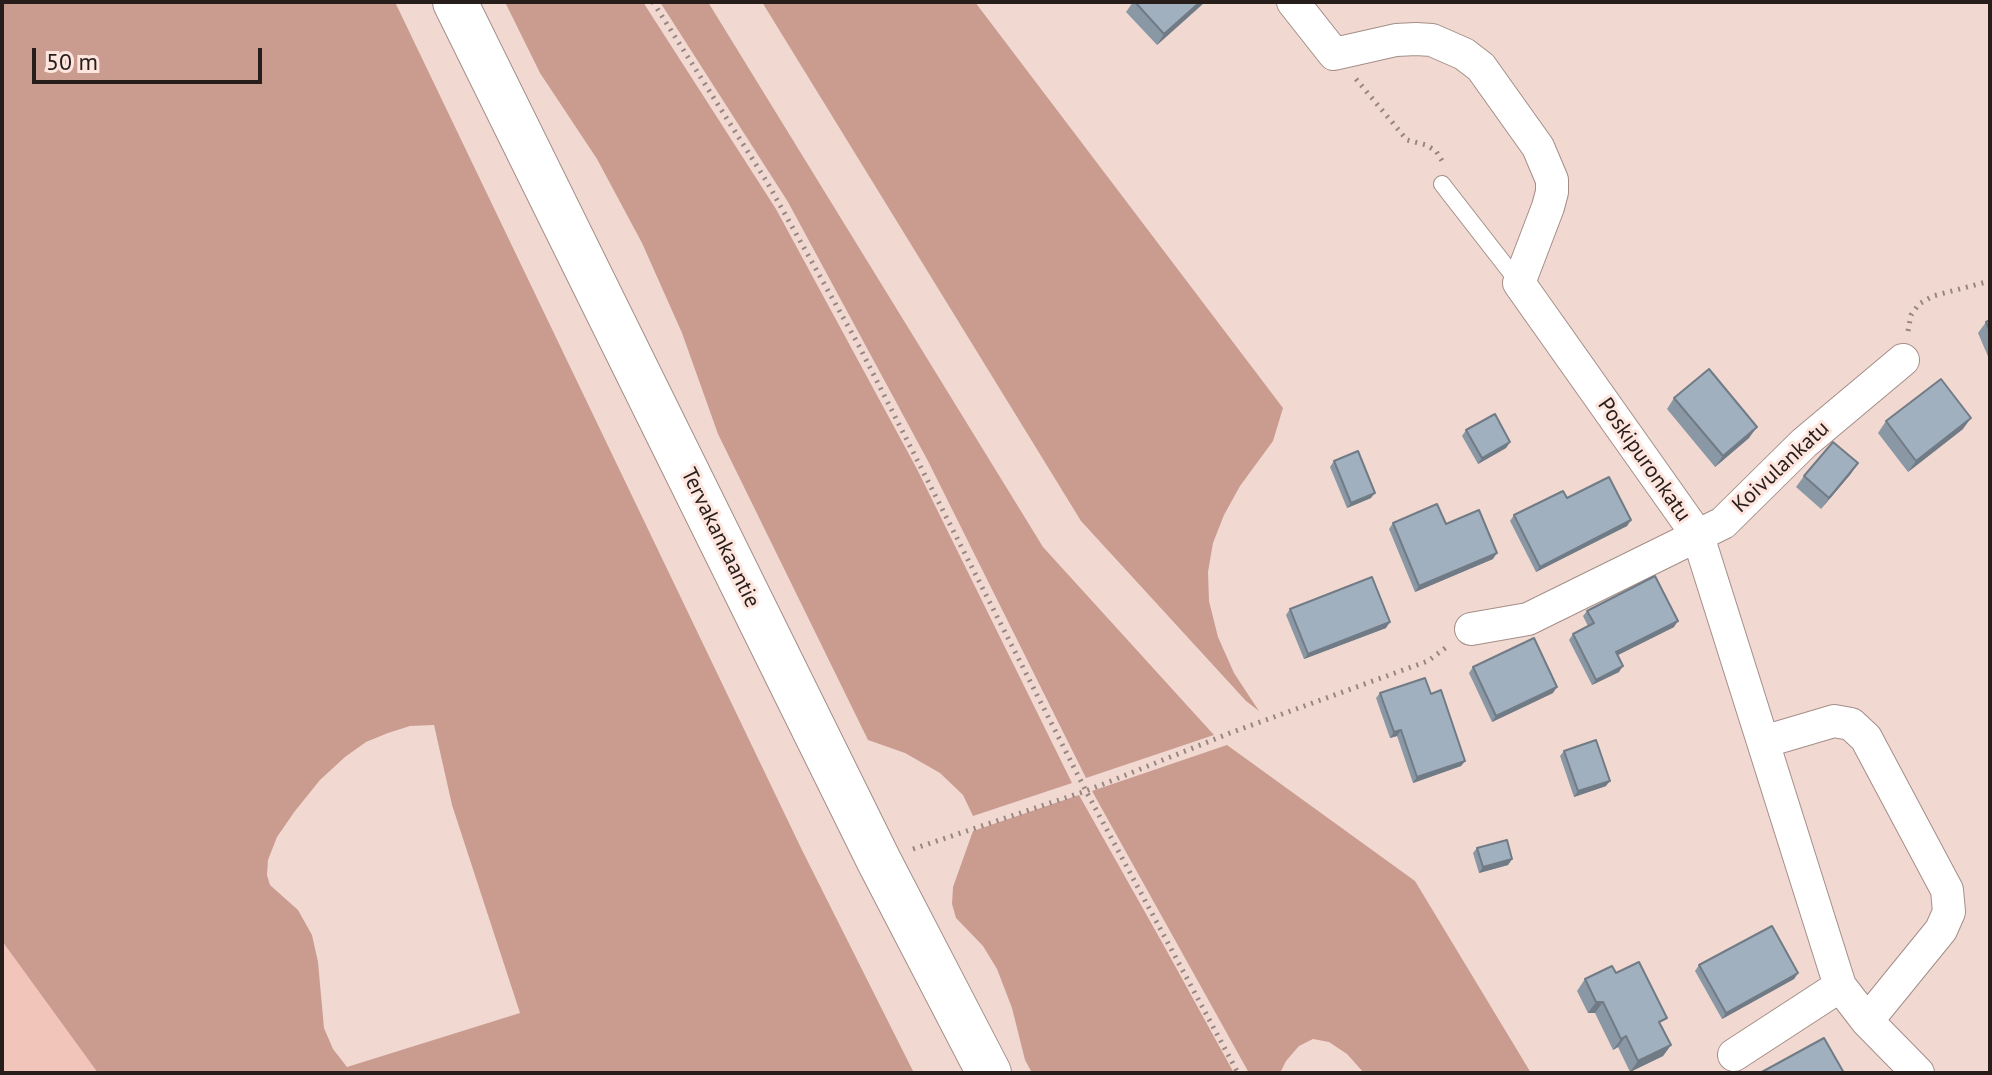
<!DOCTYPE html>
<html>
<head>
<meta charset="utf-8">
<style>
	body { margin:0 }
	#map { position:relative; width:1992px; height:1075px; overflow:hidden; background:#f1d9d2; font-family:"PT Sans",sans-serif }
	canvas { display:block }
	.frame { position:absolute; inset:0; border:4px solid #271e1c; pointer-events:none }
	.scale { position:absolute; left:32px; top:48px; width:230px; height:36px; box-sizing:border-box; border:4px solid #271e1c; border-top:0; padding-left:10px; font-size:24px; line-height:28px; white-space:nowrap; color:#271e1c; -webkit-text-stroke:6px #fee6df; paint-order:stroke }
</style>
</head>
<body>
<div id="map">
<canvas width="1992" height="1075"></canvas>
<div class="frame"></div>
<div class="scale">50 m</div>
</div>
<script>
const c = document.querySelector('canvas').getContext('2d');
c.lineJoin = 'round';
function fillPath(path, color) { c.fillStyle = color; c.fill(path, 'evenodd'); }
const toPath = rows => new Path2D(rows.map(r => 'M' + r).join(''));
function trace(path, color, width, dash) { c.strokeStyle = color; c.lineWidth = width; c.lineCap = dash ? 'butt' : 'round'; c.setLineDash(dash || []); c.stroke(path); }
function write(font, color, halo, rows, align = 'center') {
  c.font = font + ' "PT Sans",sans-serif'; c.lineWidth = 6; c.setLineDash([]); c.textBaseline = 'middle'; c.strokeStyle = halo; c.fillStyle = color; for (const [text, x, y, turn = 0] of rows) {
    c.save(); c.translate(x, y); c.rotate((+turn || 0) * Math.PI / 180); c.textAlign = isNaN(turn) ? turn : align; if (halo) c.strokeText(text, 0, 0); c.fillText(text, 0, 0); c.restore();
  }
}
fillPath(toPath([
	[2,941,4,944,98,1073,2,1073]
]), '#f2c5ba');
fillPath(toPath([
	[2,2,395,2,802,850,914,1073,98,1073,2,941],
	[434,725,452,805,520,1013,347,1067,333,1049,324,1028,318,962,312,935,298,910,270,885,267,875,268,860,277,837,295,811,320,780,345,757,366,742,388,733,410,726],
	[505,2,643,2,776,209,917,469,1072,783,973,816,963,795,940,773,905,753,868,740,718,434,682,333,642,243,597,159,540,73],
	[660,2,708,2,1043,547,1214,735,1086,778,929,463,788,202],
	[762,2,975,2,1283,408,1273,441,1240,486,1224,515,1213,543,1208,572,1209,601,1218,637,1234,673,1259,711,1246,701,1081,521],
	[1227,745,1415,881,1531,1073,1364,1073,1347,1054,1329,1042,1313,1039,1299,1046,1286,1061,1280,1073,1249,1073,1092,791],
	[1079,795,1163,944,1234,1073,1032,1073,1025,1060,1012,1008,997,969,983,946,956,918,952,904,953,887,973,831]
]), '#ca9c90');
const lane = toPath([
	[1442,184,1519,283]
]);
const street = toPath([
	[1293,2,1334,54,1396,40,1416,39,1432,40,1464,54,1481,67,1538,147,1552,180,1552,192,1548,207,1519,283,1698,536,1840,986,1867,1021,1918,1073],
	[1471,629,1528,619,1723,523,1804,443,1903,360],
	[1763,742,1834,721,1851,724,1866,738,1947,890,1949,912,1941,930,1867,1021],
	[1734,1055,1840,986]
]);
const secondary = toPath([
	[455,2,879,861,989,1073]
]);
trace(lane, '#a48e88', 18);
trace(street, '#a48e88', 34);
trace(secondary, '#a48e88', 46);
trace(toPath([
	[653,2,767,182,858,344,1086,791,1238,1073],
	[1356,79,1407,140,1426,145,1436,151,1444,164],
	[1908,331,1911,315,1919,304,1933,296,1990,281],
	[913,849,1086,791,1230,733,1428,661,1448,646]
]), '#978681', 5, [2, 6]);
trace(lane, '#fff', 16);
trace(street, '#fff', 32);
trace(secondary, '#fff', 44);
fillPath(toPath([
	[1133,2,1205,2,1157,45,1126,12],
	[1990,320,1990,361,1978,333,1986,322],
	[1674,398,1749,438,1715,467,1667,409],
	[1886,421,1963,429,1908,472,1878,433],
	[1466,430,1510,442,1506,448,1478,464,1462,436],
	[1334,461,1371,498,1347,508,1330,467],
	[1858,463,1821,509,1796,487,1804,476],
	[1567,498,1631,520,1627,526,1536,572,1510,521,1514,515],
	[1393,523,1446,524,1493,559,1415,592,1389,529],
	[1290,609,1386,628,1304,659,1286,615],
	[1587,611,1674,627,1618,655,1619,672,1592,685,1569,640,1573,634,1588,626,1583,616],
	[1473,667,1553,693,1492,722,1469,673],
	[1380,693,1431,694,1465,761,1461,766,1413,783,1397,736,1390,738,1376,698],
	[1564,751,1606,786,1574,797,1560,756],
	[1477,848,1512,859,1508,865,1479,873,1473,853],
	[1699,965,1798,973,1794,979,1722,1019,1695,971],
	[1616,973,1662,1026,1671,1045,1663,1056,1630,1072,1618,1047,1613,1050,1595,1013,1588,1013,1577,991,1585,979]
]), '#8a97a4');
fillPath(toPath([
	[1200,2,1205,2,1157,45,1164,34],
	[1971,418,1963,429,1908,472,1916,461],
	[1757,427,1749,438,1715,467,1723,456],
	[1510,442,1506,448,1478,464,1482,458],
	[1858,463,1850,475,1821,509,1829,498],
	[1375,493,1371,498,1347,508,1351,503],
	[1631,520,1627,526,1536,572,1540,567],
	[1497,553,1493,559,1415,592,1419,586],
	[1678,621,1674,627,1612,658,1616,652],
	[1390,622,1386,628,1304,659,1308,654],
	[1623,666,1619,672,1592,685,1596,680],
	[1557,687,1553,693,1492,722,1496,716],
	[1401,730,1397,736,1390,738,1394,732],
	[1465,761,1461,766,1413,783,1417,777],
	[1610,781,1606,786,1574,797,1578,791],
	[1512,859,1508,865,1479,873,1483,867],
	[1798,973,1794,979,1722,1019,1726,1013],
	[1596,1002,1603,1002,1595,1013,1588,1013],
	[1626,1036,1618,1047,1613,1050,1621,1039],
	[1671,1045,1663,1056,1630,1072,1638,1061]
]), '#717b86');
const building = toPath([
	[1135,2,1200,2,1164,34,1135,2],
	[1990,320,1990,332,1986,322,1990,320],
	[1709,369,1757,427,1723,456,1674,398,1709,369],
	[1941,379,1971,418,1916,461,1886,421,1941,379],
	[1495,414,1510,442,1482,458,1466,430,1495,414],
	[1833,442,1858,463,1829,498,1804,476,1833,442],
	[1358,451,1375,493,1351,503,1334,461,1358,451],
	[1609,477,1631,520,1540,567,1514,515,1563,491,1567,498,1609,477],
	[1437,504,1446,524,1479,510,1497,553,1419,586,1393,523,1437,504],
	[1655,576,1678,621,1616,652,1623,666,1596,680,1573,634,1594,623,1587,611,1655,576],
	[1372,577,1390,622,1308,654,1290,609,1372,577],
	[1534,638,1557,687,1496,716,1473,667,1534,638],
	[1425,678,1431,694,1441,690,1465,761,1417,777,1401,730,1394,732,1380,693,1425,678],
	[1596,740,1610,781,1578,791,1564,751,1596,740],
	[1507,840,1512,859,1483,867,1477,848,1507,840],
	[1772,926,1798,973,1726,1013,1699,965,1772,926],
	[1639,962,1667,1018,1659,1022,1671,1045,1638,1061,1626,1036,1621,1039,1603,1002,1596,1002,1585,979,1612,966,1616,973,1639,962],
	[1824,1038,1844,1073,1760,1073,1824,1038]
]);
fillPath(building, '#a1b0bf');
trace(building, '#717b86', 2);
write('22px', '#271e1c', '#fee6df', [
	["Poskipuronkatu",1644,460,55],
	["Koivulankatu",1781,467,-43],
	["Tervakankaantie",720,538,64]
]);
</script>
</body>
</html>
